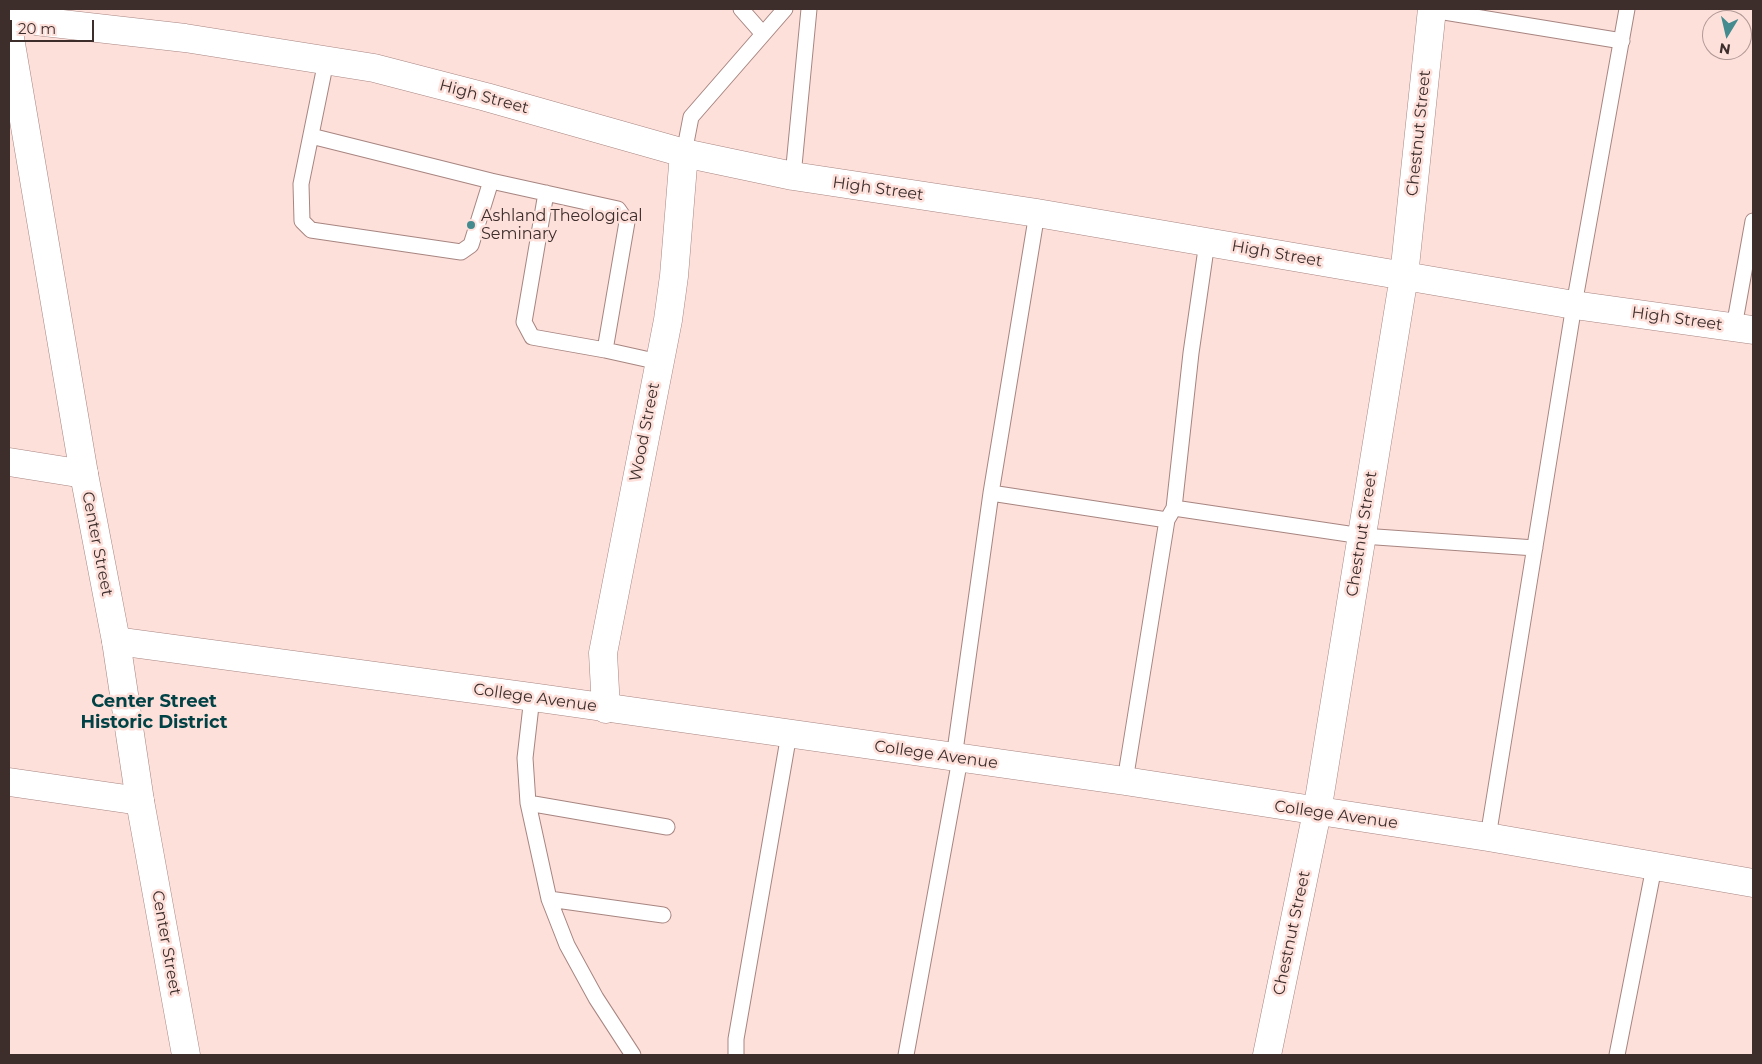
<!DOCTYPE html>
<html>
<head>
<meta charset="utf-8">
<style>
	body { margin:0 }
	#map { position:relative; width:1762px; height:1064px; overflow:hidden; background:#fee0db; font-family:Montserrat,sans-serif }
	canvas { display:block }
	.frame { position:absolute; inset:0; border:10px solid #3d2e2c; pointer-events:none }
	.north { position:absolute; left:1702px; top:10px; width:50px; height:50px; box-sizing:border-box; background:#fee0db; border:1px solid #b19995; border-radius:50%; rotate:189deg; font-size:14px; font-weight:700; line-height:20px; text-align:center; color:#3d2e2c }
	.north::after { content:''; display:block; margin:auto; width:18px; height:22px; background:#438b8e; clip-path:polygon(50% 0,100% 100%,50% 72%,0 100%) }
	.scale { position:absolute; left:10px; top:20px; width:84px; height:22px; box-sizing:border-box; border:2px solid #3d2e2c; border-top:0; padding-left:6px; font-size:15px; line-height:18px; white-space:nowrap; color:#3d2e2c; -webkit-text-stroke:4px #fee0db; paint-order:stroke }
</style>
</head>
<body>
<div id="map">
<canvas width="1762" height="1064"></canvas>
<div class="frame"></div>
<div class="north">N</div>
<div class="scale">20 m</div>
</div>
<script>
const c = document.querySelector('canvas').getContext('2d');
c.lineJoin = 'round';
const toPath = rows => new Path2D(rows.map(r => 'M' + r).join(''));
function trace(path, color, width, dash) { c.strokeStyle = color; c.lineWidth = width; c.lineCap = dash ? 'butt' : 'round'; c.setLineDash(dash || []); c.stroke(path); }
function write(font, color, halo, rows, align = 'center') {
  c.font = font + ' Montserrat,sans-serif'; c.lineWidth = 5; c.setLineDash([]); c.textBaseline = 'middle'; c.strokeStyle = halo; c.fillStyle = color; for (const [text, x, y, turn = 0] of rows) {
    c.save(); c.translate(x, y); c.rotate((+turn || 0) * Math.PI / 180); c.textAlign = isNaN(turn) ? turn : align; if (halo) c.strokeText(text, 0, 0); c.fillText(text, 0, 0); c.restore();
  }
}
const service = toPath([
	[741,9,763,34],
	[1432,10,1622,41],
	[326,61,301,184,302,221,311,230,461,252,471,245,491,181,618,209,627,222,605,350,659,362],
	[311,136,491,181],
	[684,153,691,117,785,9],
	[793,176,809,9],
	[546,193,524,322,532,337,605,350],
	[1734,327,1753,221],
	[991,493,1167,520],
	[1174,508,1362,536,1535,548],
	[532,697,525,758,528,803,549,899,567,945,596,998,633,1055],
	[954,758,991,493,1037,213],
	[1125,781,1167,520,1174,508,1191,353,1207,242],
	[528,803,667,827],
	[1488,837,1574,305,1627,9],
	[549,899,663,915],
	[736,1055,736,1039,789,734],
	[906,1055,960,759],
	[1617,1055,1654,867]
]);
const minor = toPath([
	[9,18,185,38,374,68,486,97,684,153,793,176,1037,213,1574,305,1753,330],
	[9,462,84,474],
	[606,709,603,653,668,320,674,276,684,153],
	[9,782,140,801],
	[1267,1055,1317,812,1404,276,1432,9]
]);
const tertiary = toPath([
	[116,641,532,697,1125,781,1488,837,1753,883]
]);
const secondary = toPath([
	[9,32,84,474,116,641,140,801,186,1055]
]);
trace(service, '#a78580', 17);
trace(minor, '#a78580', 29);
trace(tertiary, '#a78580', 29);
trace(secondary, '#a78580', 29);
trace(service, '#fff', 15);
trace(minor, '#fff', 28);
trace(tertiary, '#fff', 28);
trace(secondary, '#fff', 28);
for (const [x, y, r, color] of [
	[471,225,5,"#438b8e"]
]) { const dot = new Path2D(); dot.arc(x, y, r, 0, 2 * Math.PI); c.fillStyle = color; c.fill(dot); trace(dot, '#fee0db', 2); }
write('16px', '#3d2e2c', '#fee0db', [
	["High Street",484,97,15],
	["Chestnut Street",1419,133,-84],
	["High Street",878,189,8],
	["High Street",1277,254,10],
	["High Street",1677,319,8],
	["Wood Street",645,432,-79],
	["Chestnut Street",1362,534,-81],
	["Center Street",97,544,79],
	["College Avenue",535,698,8],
	["College Avenue",936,755,8],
	["College Avenue",1336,815,8],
	["Chestnut Street",1292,933,-78],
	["Center Street",166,943,80]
]);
write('16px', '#3d2e2c', '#fee0db', [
	["Ashland Theological",481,216],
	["Seminary",481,234]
], 'left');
write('bold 18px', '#004245', '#fee0db', [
	["Center Street",154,702],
	["Historic District",154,723]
]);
</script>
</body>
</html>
